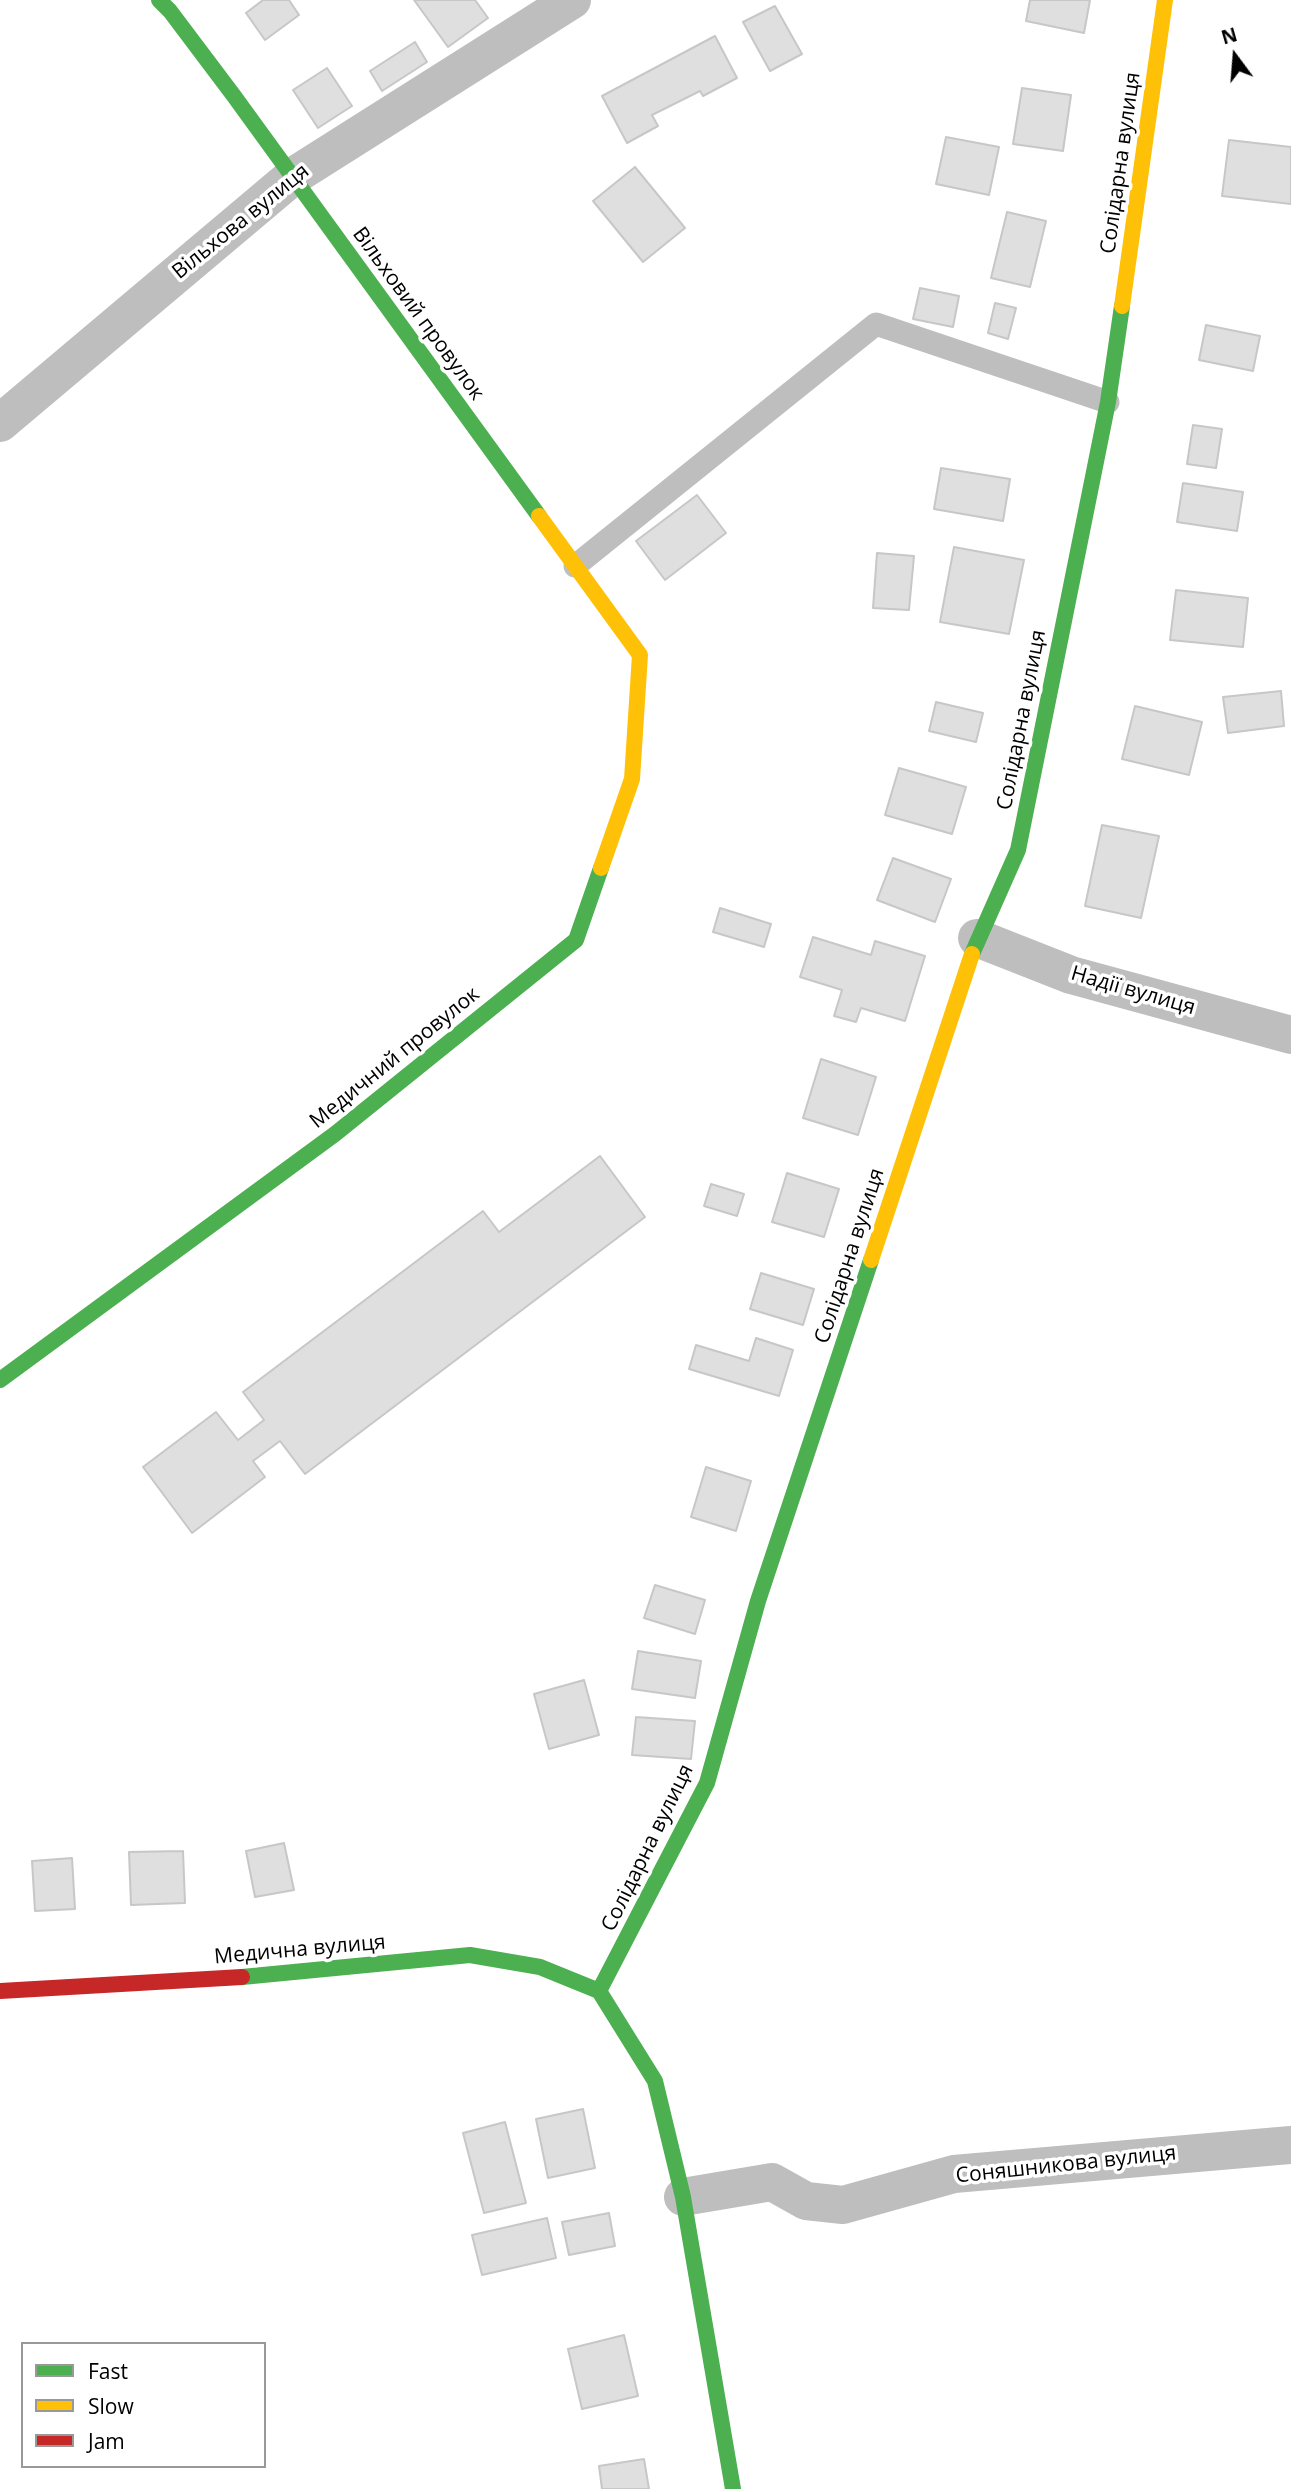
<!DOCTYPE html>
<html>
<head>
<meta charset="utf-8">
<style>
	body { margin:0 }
	#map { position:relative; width:1291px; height:2489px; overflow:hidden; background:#fff; font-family:"Open Sans",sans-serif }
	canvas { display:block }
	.legend { position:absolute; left:21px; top:2342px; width:245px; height:126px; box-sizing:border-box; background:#fff; border:2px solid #999; margin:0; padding:9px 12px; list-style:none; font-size:21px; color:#000 }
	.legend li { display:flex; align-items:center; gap:14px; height:35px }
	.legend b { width:35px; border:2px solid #999 }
	.north { position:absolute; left:1200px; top:21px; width:70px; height:70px; -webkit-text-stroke:5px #fff; paint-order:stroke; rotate:344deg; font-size:19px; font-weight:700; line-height:28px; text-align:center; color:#000 }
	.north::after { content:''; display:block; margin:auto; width:24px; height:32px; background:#000; clip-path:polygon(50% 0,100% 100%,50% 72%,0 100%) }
</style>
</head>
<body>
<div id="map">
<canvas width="1291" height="2489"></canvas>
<ul class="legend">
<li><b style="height:9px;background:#4caf50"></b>Fast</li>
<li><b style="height:9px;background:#ffc107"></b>Slow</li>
<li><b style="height:9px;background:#c62828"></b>Jam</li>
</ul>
<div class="north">N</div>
</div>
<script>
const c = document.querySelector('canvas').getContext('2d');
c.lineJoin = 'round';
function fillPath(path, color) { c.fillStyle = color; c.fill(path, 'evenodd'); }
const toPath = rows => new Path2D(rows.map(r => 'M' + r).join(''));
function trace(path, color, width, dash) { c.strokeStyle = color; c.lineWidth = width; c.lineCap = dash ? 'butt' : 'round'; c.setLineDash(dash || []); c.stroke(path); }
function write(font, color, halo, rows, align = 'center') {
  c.font = font + ' "Open Sans",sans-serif'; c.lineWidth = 7; c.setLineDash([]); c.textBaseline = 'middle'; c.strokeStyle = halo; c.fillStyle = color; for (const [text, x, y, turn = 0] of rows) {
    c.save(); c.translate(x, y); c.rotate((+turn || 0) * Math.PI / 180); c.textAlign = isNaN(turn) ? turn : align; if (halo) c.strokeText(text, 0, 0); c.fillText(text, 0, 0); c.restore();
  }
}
const building = toPath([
	[263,0,289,0,299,15,265,40,246,13,263,0],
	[414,0,475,0,488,18,448,47,414,0],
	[1030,0,1090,0,1084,33,1026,21,1030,0],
	[775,6,802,54,770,71,743,22,775,6],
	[715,36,737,78,703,96,700,91,652,115,658,126,627,143,602,96,715,36],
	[415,42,427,62,382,91,370,71,415,42],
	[327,68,352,106,318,128,293,90,327,68],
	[1022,88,1071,95,1063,151,1013,144,1022,88],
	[946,137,999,147,989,195,936,184,946,137],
	[1229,140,1291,147,1291,204,1222,196,1229,140],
	[635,167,685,228,643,262,593,201,635,167],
	[1007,212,1046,221,1030,287,991,278,1007,212],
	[920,288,959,296,953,327,913,319,920,288],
	[995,303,1016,308,1008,339,988,333,995,303],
	[1206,325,1260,336,1253,371,1199,360,1206,325],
	[1193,425,1222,429,1216,468,1187,464,1193,425],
	[941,468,1010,479,1003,521,934,509,941,468],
	[1183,483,1243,492,1237,531,1177,522,1183,483],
	[697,495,726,533,665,580,636,541,697,495],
	[954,547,1024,560,1009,634,940,622,954,547],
	[877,553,914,556,909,610,873,608,877,553],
	[1176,590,1248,598,1243,647,1170,640,1176,590],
	[1281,691,1284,726,1228,733,1223,697,1281,691],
	[936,702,983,713,976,742,929,731,936,702],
	[1135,706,1202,722,1189,775,1122,759,1135,706],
	[899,768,966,787,952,834,885,815,899,768],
	[1102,825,1159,836,1141,918,1085,906,1102,825],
	[893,858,951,879,935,922,877,900,893,858],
	[720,908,771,924,764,947,713,932,720,908],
	[813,937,871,955,875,941,925,956,905,1021,861,1008,856,1022,834,1016,842,990,800,977,813,937],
	[821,1059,876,1077,858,1135,803,1118,821,1059],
	[600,1156,645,1217,305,1474,280,1441,253,1461,265,1477,192,1533,143,1467,216,1412,238,1440,264,1420,243,1392,483,1211,499,1232,600,1156],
	[787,1173,839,1189,824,1237,772,1222,787,1173],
	[711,1184,744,1194,737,1216,704,1206,711,1184],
	[761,1273,814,1289,803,1325,750,1309,761,1273],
	[756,1338,793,1350,779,1396,689,1369,696,1345,749,1361,756,1338],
	[706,1467,751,1481,736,1531,691,1517,706,1467],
	[655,1585,705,1600,695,1634,644,1618,655,1585],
	[638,1651,701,1661,695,1698,632,1689,638,1651],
	[584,1680,599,1735,549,1749,534,1694,584,1680],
	[636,1717,695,1721,691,1759,632,1755,636,1717],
	[284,1843,294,1890,255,1897,246,1851,284,1843],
	[183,1851,185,1903,131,1905,129,1852,183,1851],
	[72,1858,75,1909,35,1911,32,1861,72,1858],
	[583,2109,595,2168,548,2178,536,2119,583,2109],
	[505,2122,526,2203,484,2213,463,2133,505,2122],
	[609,2213,615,2246,569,2255,562,2222,609,2213],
	[547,2218,556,2258,482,2275,472,2235,547,2218],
	[624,2335,638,2396,582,2409,568,2349,624,2335],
	[644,2459,649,2489,602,2489,599,2466,644,2459]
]);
fillPath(building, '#dfdfdf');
trace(building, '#c7c7c7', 2);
trace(toPath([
	[575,566,876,324,1108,402]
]), '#bebebe', 23);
trace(toPath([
	[0,423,292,177,572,0],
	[977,938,1071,975,1291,1035],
	[683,2197,772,2182,806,2201,843,2205,954,2174,1291,2145]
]), '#bebebe', 38);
trace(toPath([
	[159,0,170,11,234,96,539,516],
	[972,954,1018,850,1108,402,1122,306],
	[0,1380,335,1134,576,940,601,868],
	[242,1977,470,1955,540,1967,599,1991],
	[599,1991,707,1783,758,1601,871,1260],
	[599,1991,655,2081,683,2197,733,2489]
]), '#4caf50', 16);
trace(toPath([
	[1122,306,1165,0],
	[539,516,640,655,632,779,601,868],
	[871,1260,972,954]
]), '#ffc107', 16);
trace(toPath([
	[0,1991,242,1977]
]), '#c62828', 16);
write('21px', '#000', '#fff', [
	["Солідарна вулиця",1121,163,-82],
	["Вільхова вулиця",241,222,-39],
	["Вільховий провулок",418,314,54],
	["Солідарна вулиця",1022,720,-79],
	["Надії вулиця",1133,991,16],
	["Медичний провулок",395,1058,-39],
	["Солідарна вулиця",850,1256,-72],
	["Солідарна вулиця",648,1848,-64],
	["Медична вулиця",300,1950,-5],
	["Соняшникова вулиця",1066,2165,-6]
]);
</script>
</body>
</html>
